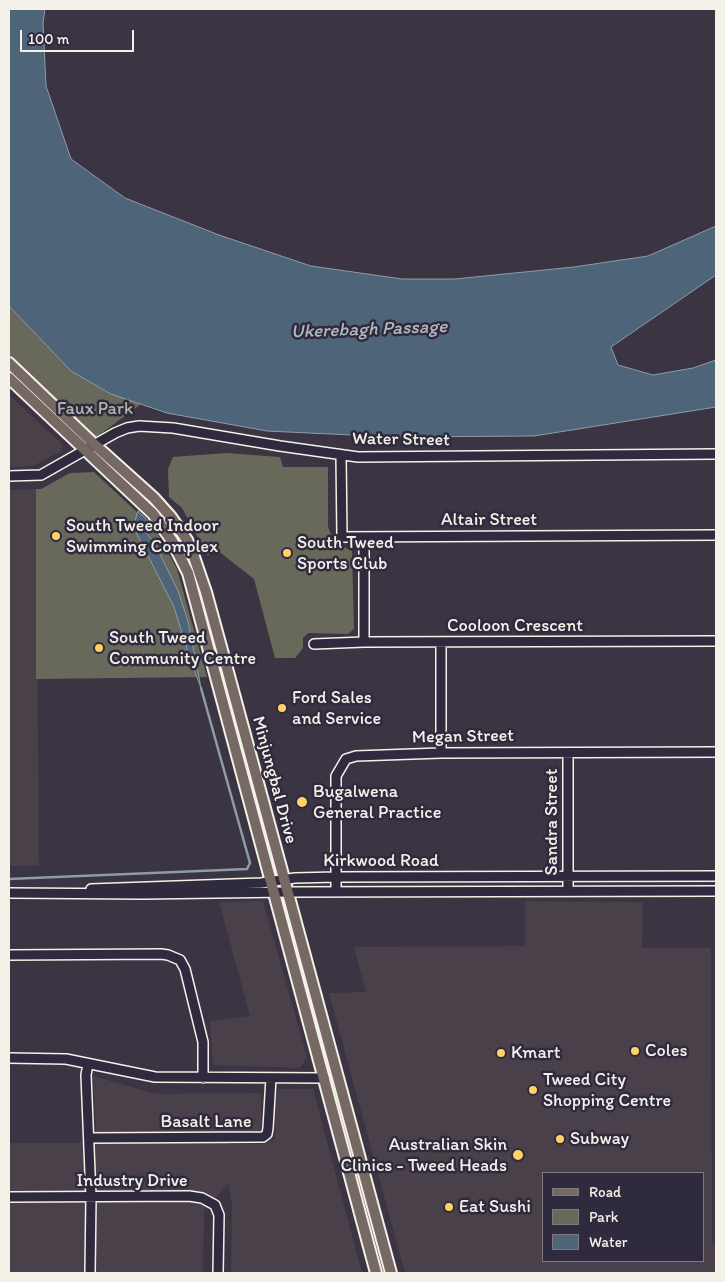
<!DOCTYPE html>
<html>
<head>
<meta charset="utf-8">
<style>
	body { margin:0 }
	#map { position:relative; width:725px; height:1282px; overflow:hidden; background:#3b3443; font-family:Itim,sans-serif }
	canvas { display:block }
	.frame { position:absolute; inset:0; border:10px solid #f4f1e8; pointer-events:none }
	.legend { position:absolute; left:542px; top:1172px; width:162px; height:90px; box-sizing:border-box; background:#2f2a3d; border:1px solid #7e7a81; margin:0; padding:6px 9px; list-style:none; font-size:15px; color:#f4f1e8 }
	.legend li { display:flex; align-items:center; gap:10px; height:25px }
	.legend b { width:25px; border:1px solid #7e7a81 }
	.scale { position:absolute; left:20px; top:30px; width:114px; height:22px; box-sizing:border-box; border:2px solid #f4f1e8; border-top:0; padding-left:6px; font-size:15px; line-height:18px; white-space:nowrap; color:#f4f1e8; -webkit-text-stroke:4px #2f2a3d; paint-order:stroke }
</style>
</head>
<body>
<div id="map">
<canvas width="725" height="1282"></canvas>
<div class="frame"></div>
<ul class="legend">
<li><b style="height:6px;background:#766964"></b>Road</li>
<li><b style="height:14px;background:#68695b"></b>Park</li>
<li><b style="height:14px;background:#4e6479"></b>Water</li>
</ul>
<div class="scale">100 m</div>
</div>
<script>
const c = document.querySelector('canvas').getContext('2d');
c.lineJoin = 'round';
function fillPath(path, color) { c.fillStyle = color; c.fill(path, 'evenodd'); }
const toPath = rows => new Path2D(rows.map(r => 'M' + r).join(''));
function trace(path, color, width, dash) { c.strokeStyle = color; c.lineWidth = width; c.lineCap = dash ? 'butt' : 'round'; c.setLineDash(dash || []); c.stroke(path); }
function write(font, color, halo, rows, align = 'center') {
  c.font = font + ' Itim,sans-serif'; c.lineWidth = 5; c.setLineDash([]); c.textBaseline = 'middle'; c.strokeStyle = halo; c.fillStyle = color; for (const [text, x, y, turn = 0] of rows) {
    c.save(); c.translate(x, y); c.rotate((+turn || 0) * Math.PI / 180); c.textAlign = isNaN(turn) ? turn : align; if (halo) c.strokeText(text, 0, 0); c.fillText(text, 0, 0); c.restore();
  }
}
fillPath(toPath([
	[9,395,63,445,62,451,33,466,9,467],
	[36,489,39,866,9,866,9,490],
	[263,901,307,1057,300,1068,213,1065,210,1021,250,1016,219,902],
	[525,901,643,902,642,948,711,948,712,1244,716,1244,716,1273,405,1273,329,993,366,992,354,947,525,946],
	[704,1173,704,1261,544,1261,544,1173],
	[93,1076,156,1094,261,1093,261,1130,253,1134,229,1135,229,1144,263,1144,275,1139,275,1094,280,1089,313,1089,362,1273,231,1273,232,1207,229,1183,204,1211,203,1273,9,1273,9,1143,78,1143,96,1134]
]), '#49404a');
fillPath(toPath([
	[9,306,71,371,111,394,141,404,95,438,9,356],
	[226,453,280,457,283,467,328,467,328,527,334,542,352,551,354,629,348,634,308,633,303,638,303,648,295,658,275,658,254,579,217,550,212,550,208,556,182,508,169,497,168,469,173,457],
	[94,472,156,530,177,569,207,677,36,679,36,489,41,489,70,473]
]), '#68695b');
const water = toPath([
	[9,9,45,9,43,23,46,86,71,159,125,198,219,235,311,266,402,279,455,279,574,267,648,256,716,226,716,275,611,347,618,365,653,375,693,368,716,360,716,407,534,436,393,437,267,431,167,413,111,394,71,371,9,306,9,9],
	[138,511,150,523,146,528,147,534,155,544,178,591,188,621,201,688,191,662,174,607,137,534,134,524,138,511]
]);
fillPath(water, '#4e6479');
trace(water, '#909ca5', 1);
trace(toPath([
	[9,879,247,869,250,863,201,688]
]), '#909ca5', 2.5);
const minor = toPath([
	[341,456,342,537,716,535],
	[9,476,41,475,115,433,127,428,139,426,173,428,280,446,358,457,714,454],
	[364,537,364,642],
	[314,644,364,642,716,641],
	[441,753,441,643],
	[568,753,568,891],
	[91,889,261,883,295,878,336,877,716,876],
	[336,892,336,776,346,759,356,756,441,753,716,752],
	[9,893,143,894,288,892,716,891],
	[9,955,161,954,168,955,180,960,185,969,203,1042,203,1078],
	[9,1058,66,1059,155,1077,324,1078],
	[88,1064,86,1075,91,1197,90,1273],
	[89,1138,263,1137,267,1134,268,1128,271,1078],
	[9,1197,189,1196,202,1198,215,1205,219,1215,218,1273]
]);
const major = toPath([
	[9,363,95,445,154,498,171,517,187,540,193,554,206,592,228,672,391,1273],
	[9,378,153,514,172,541,188,573,376,1273]
]);
trace(minor, '#f4f1e8', 12);
trace(major, '#f4f1e8', 14);
trace(minor, '#2f2a3d', 9);
trace(major, '#766964', 10);
for (const [x, y, r, color] of [
	[56,536,5,"#ffd166"],
	[287,553,5,"#ffd166"],
	[99,648,5,"#ffd166"],
	[282,708,5,"#ffd166"],
	[302,802,6,"#ffd166"],
	[635,1051,5,"#ffd166"],
	[501,1053,5,"#ffd166"],
	[533,1090,5,"#ffd166"],
	[560,1139,5,"#ffd166"],
	[518,1155,6,"#ffd166"],
	[449,1207,5,"#ffd166"]
]) { const dot = new Path2D(); dot.arc(x, y, r, 0, 2 * Math.PI); c.fillStyle = color; c.fill(dot); trace(dot, '#2f2a3d', 2); }
write('18px', '#b5b4a9', '#2f2a3d', [
	["Faux Park",95,409]
]);
write('18px', '#f4f1e8', '#2f2a3d', [
	["Water Street",401,440,1],
	["Altair Street",489,520],
	["Cooloon Crescent",515,626],
	["Megan Street",463,737,-1],
	["Minjungbal Drive",274,780,75],
	["Sandra Street",552,822,-90],
	["Kirkwood Road",381,861],
	["Basalt Lane",206,1122],
	["Industry Drive",132,1181]
]);
write('18px', '#f4f1e8', '#2f2a3d', [
	["South Tweed Indoor",66,526],
	["Swimming Complex",66,547],
	["South Tweed",297,543],
	["Sports Club",297,564],
	["South Tweed",109,638],
	["Community Centre",109,659],
	["Ford Sales",292,698],
	["and Service",292,719],
	["Bugalwena",313,792],
	["General Practice",313,813],
	["Coles",645,1051],
	["Kmart",511,1053],
	["Tweed City",543,1080],
	["Shopping Centre",543,1101],
	["Subway",570,1139],
	["Australian Skin",507,1145,"right"],
	["Clinics - Tweed Heads",507,1166,"right"],
	["Eat Sushi",459,1207]
], 'left');
write('italic 19px', '#b2b9bc', '#2f2a3d', [
	["Ukerebagh Passage",369,330,-2]
]);
</script>
</body>
</html>
